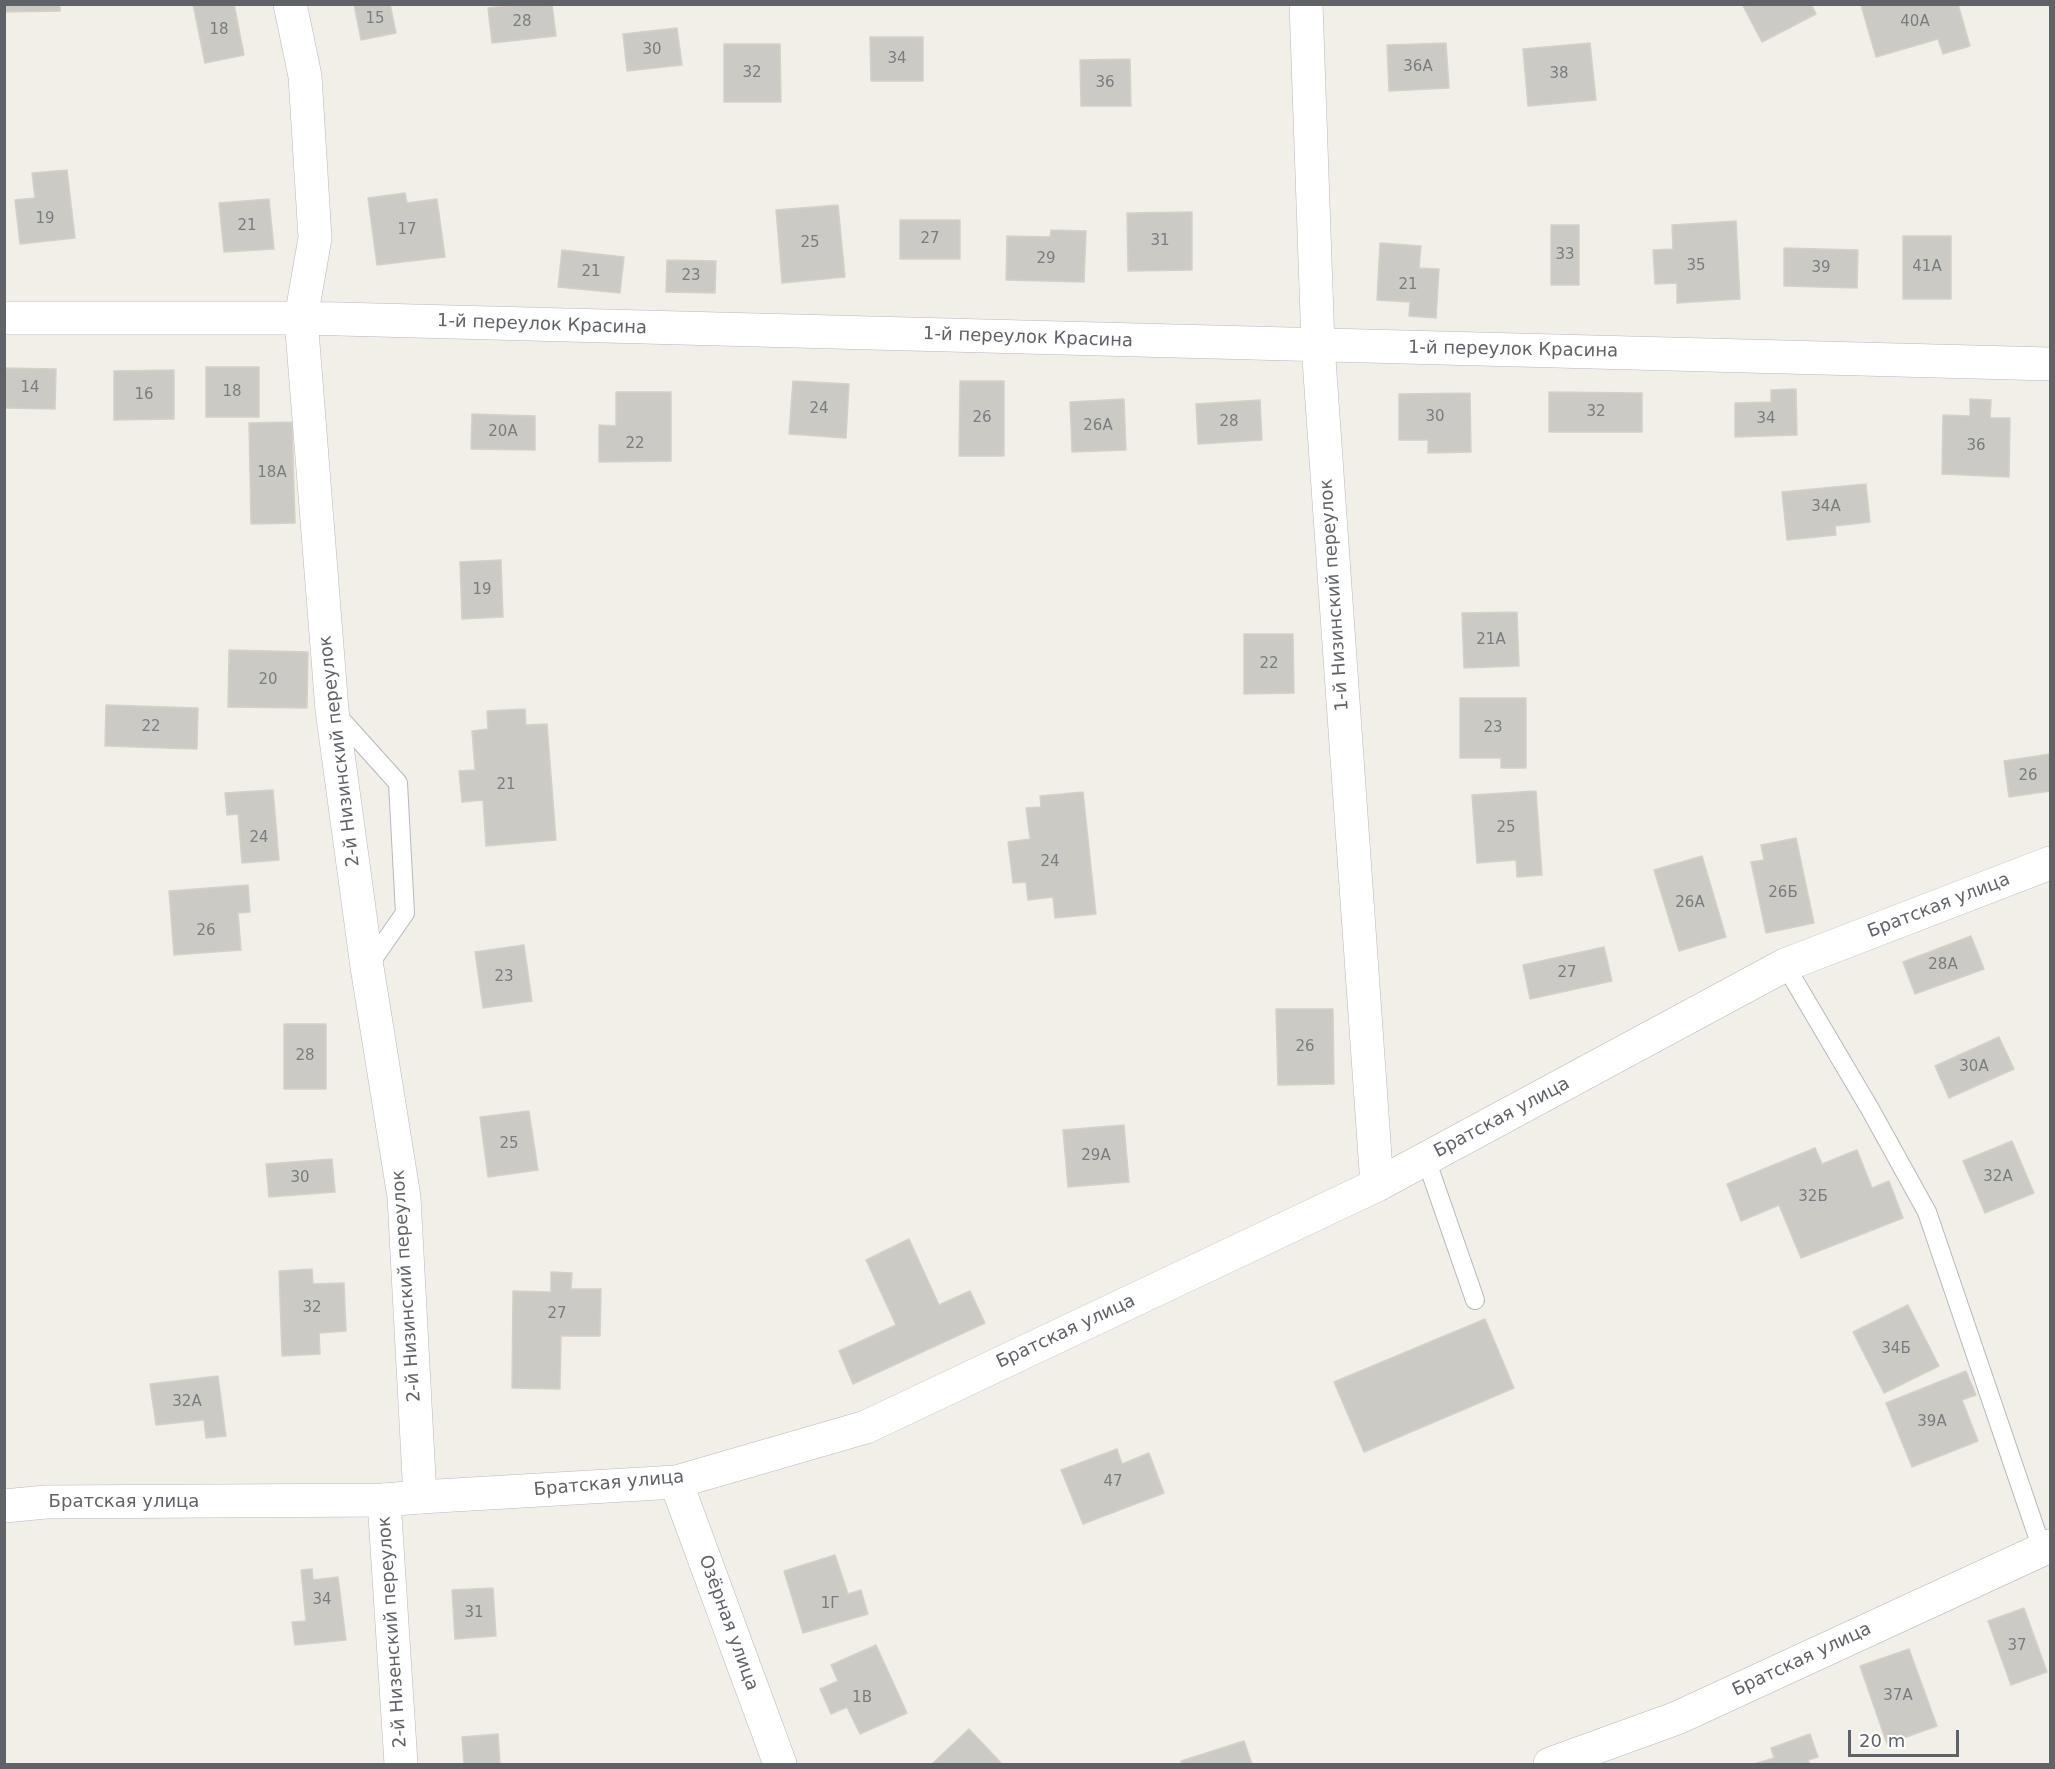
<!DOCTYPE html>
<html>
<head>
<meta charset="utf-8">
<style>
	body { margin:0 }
	#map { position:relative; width:2055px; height:1769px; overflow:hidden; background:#f1efe8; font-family:"DejaVu Sans",sans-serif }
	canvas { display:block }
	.frame { position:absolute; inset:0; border:6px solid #5f6368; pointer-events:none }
	.scale { position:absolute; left:1848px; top:1730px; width:111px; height:27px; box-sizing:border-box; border:3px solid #5f6368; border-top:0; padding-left:8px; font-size:18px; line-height:21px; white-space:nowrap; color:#5f6368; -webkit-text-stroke:4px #fff; paint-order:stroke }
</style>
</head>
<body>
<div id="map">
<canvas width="2055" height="1769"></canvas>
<div class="frame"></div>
<div class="scale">20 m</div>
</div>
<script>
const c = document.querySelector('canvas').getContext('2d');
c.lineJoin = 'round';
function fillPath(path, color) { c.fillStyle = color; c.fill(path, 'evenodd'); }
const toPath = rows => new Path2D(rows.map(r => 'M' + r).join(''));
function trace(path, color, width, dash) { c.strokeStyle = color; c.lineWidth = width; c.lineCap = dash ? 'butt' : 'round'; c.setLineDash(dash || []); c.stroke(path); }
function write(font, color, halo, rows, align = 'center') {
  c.font = font + ' "DejaVu Sans",sans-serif'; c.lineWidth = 5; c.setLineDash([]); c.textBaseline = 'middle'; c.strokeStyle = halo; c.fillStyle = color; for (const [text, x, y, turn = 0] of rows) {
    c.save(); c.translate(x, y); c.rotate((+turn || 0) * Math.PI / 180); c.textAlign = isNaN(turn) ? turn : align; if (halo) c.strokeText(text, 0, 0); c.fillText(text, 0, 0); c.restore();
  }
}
const building = toPath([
	[4,4,60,4,60,11,4,12,4,4],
	[193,4,234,4,244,55,205,63,193,4],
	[354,4,390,4,396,33,361,40,354,4],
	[520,4,552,4,556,36,492,43,488,8,520,4],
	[1742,4,1811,4,1816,14,1762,42,1742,4],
	[1958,4,1970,46,1943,54,1938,39,1876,57,1861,5,1958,4],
	[677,28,682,65,627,71,623,34,677,28],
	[870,37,923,37,923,81,871,81,870,37],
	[1446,43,1449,88,1389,91,1387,45,1446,43],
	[1590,43,1596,100,1528,106,1523,49,1590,43],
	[724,44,780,44,781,102,724,102,724,44],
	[1130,59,1131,106,1081,106,1080,60,1130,59],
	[67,170,75,238,20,244,15,200,35,198,32,173,67,170],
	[405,193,407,203,437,199,445,257,377,265,368,198,405,193],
	[269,199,274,249,224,252,219,203,269,199],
	[838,205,845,277,782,283,776,210,838,205],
	[1192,212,1192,270,1128,271,1127,213,1192,212],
	[900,220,960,220,960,259,900,259,900,220],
	[1736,221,1740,299,1677,303,1677,283,1655,284,1653,250,1673,249,1672,225,1736,221],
	[1551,225,1579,225,1579,285,1551,285,1551,225],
	[1051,230,1086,231,1084,282,1006,280,1007,236,1050,237,1051,230],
	[1903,236,1951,236,1951,299,1903,299,1903,236],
	[1380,243,1421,246,1419,268,1439,269,1436,318,1409,316,1410,302,1377,300,1380,243],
	[1784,248,1858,250,1857,288,1784,286,1784,248],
	[562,250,624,257,620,293,558,287,562,250],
	[667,260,716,261,715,293,666,292,667,260],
	[206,367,259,367,259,417,206,417,206,367],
	[4,368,56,369,55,409,4,408,4,368],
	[174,370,174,419,114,420,114,371,174,370],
	[793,381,849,384,846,438,789,434,793,381],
	[960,381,1004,381,1004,456,959,456,960,381],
	[1796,389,1797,435,1735,437,1735,403,1771,402,1771,390,1796,389],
	[616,392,671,392,671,461,599,462,599,425,616,426,616,392],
	[1549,392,1642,393,1642,432,1549,432,1549,392],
	[1470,393,1471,452,1428,453,1428,440,1399,440,1399,394,1470,393],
	[1124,399,1126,450,1072,452,1070,402,1124,399],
	[1970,399,1991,400,1990,418,2010,418,2009,477,1942,474,1943,415,1970,416,1970,399],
	[1260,400,1262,440,1198,444,1196,404,1260,400],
	[472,414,535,416,535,450,471,449,472,414],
	[292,422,295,523,251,524,249,423,292,422],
	[1866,484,1870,522,1835,526,1836,535,1787,540,1782,492,1866,484],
	[501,560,503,617,462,619,460,562,501,560],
	[1517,612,1519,666,1464,668,1462,613,1517,612],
	[1244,634,1293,634,1294,693,1244,694,1244,634],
	[229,650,308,652,307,708,228,707,229,650],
	[1460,698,1526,698,1526,768,1501,768,1501,758,1460,758,1460,698],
	[106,705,198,708,197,749,105,746,106,705],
	[525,709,526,725,547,724,556,840,486,846,483,800,462,802,459,771,475,770,472,731,488,729,487,711,525,709],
	[2050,754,2050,791,2009,797,2004,761,2050,754],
	[273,790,279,860,242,863,238,814,227,815,225,793,273,790],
	[1536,791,1542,875,1517,877,1516,860,1477,863,1472,795,1536,791],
	[1083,792,1096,914,1055,918,1053,897,1028,900,1026,882,1013,883,1008,842,1030,839,1026,808,1041,807,1040,796,1083,792],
	[1796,838,1814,923,1766,933,1751,862,1764,860,1761,845,1796,838],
	[1702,856,1726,937,1679,951,1654,870,1702,856],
	[248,885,250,912,238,913,241,950,174,955,169,891,248,885],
	[1971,936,1984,969,1915,994,1903,962,1971,936],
	[524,945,532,1001,483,1008,475,952,524,945],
	[1604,947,1612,981,1530,999,1523,965,1604,947],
	[1276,1009,1333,1009,1334,1084,1278,1085,1276,1009],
	[284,1024,326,1024,326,1089,284,1089,284,1024],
	[1999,1037,2014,1069,1949,1098,1935,1066,1999,1037],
	[529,1111,538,1170,488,1177,480,1117,529,1111],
	[1124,1125,1129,1182,1068,1187,1063,1130,1124,1125],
	[2012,1141,2034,1193,1985,1213,1963,1161,2012,1141],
	[1815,1148,1822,1164,1857,1150,1872,1188,1889,1181,1903,1218,1801,1258,1779,1205,1741,1221,1727,1184,1815,1148],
	[332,1159,335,1192,269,1197,266,1164,332,1159],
	[909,1239,939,1305,970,1291,985,1323,853,1384,839,1351,896,1325,866,1260,909,1239],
	[312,1269,313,1284,344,1283,346,1331,319,1333,320,1354,282,1356,279,1271,312,1269],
	[551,1272,572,1273,571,1289,601,1289,600,1336,561,1336,560,1389,512,1388,513,1291,551,1292,551,1272],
	[1908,1305,1939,1366,1884,1393,1853,1332,1908,1305],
	[1485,1319,1514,1388,1364,1452,1334,1382,1485,1319],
	[1966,1371,1976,1395,1962,1400,1978,1441,1912,1467,1886,1403,1966,1371],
	[218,1376,226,1436,206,1438,204,1420,156,1425,150,1384,218,1376],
	[1117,1449,1122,1464,1149,1453,1164,1493,1083,1524,1061,1470,1117,1449],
	[835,1555,848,1594,861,1590,868,1614,803,1633,784,1571,835,1555],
	[312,1569,313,1580,338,1577,346,1640,295,1645,292,1622,306,1621,301,1570,312,1569],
	[493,1588,496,1636,455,1639,452,1590,493,1588],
	[2024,1608,2047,1672,2011,1685,1988,1621,2024,1608],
	[876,1645,907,1713,860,1734,847,1707,831,1714,820,1689,838,1681,831,1665,876,1645],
	[1909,1649,1937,1726,1887,1744,1860,1666,1909,1649],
	[969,1729,1002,1764,934,1764,933,1763,969,1729],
	[498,1734,500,1764,464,1764,462,1737,498,1734],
	[1810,1734,1818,1757,1808,1760,1810,1764,1754,1764,1774,1758,1771,1748,1810,1734],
	[1244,1741,1252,1764,1182,1764,1181,1761,1244,1741]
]);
fillPath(building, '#cccac5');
trace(building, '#d6d1c6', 1.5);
const lane = toPath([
	[336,714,398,783,405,913,368,966],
	[1785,965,1870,1109,1927,1212,2042,1549],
	[1426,1159,1475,1300]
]);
const street = toPath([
	[290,4,305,76,315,238,301,318,332,710,367,967,404,1197,420,1497],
	[1306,4,1318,345,1377,1185],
	[4,318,301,318,2050,364],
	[676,1482,780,1764],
	[384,1500,401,1764],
	[1550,1764,1677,1718,2050,1546]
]);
const secondary = toPath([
	[4,1506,46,1502,384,1500,420,1497,676,1482,866,1427,1377,1185,1785,965,2050,863]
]);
trace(lane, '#b5b8bc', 20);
trace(street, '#b5b8bc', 34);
trace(secondary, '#b6babf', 34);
trace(lane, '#fff', 18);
trace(street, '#fff', 33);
trace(secondary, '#fff', 33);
write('15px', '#7a7d7f', null, [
	["15",375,19],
	["28",522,22],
	["40А",1915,22],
	["18",219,30],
	["30",652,50],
	["34",897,59],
	["36А",1418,67],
	["32",752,73],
	["38",1559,74],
	["36",1105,83],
	["19",45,219],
	["21",247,226],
	["17",407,230],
	["27",930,239],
	["31",1160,241],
	["25",810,243],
	["33",1565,255],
	["29",1046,259],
	["35",1696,266],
	["41А",1927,267],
	["39",1821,268],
	["21",591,272],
	["23",691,276],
	["21",1408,285],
	["14",30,388],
	["18",232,392],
	["16",144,395],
	["24",819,409],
	["32",1596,412],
	["30",1435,417],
	["26",982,418],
	["34",1766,419],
	["28",1229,422],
	["26А",1098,426],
	["20А",503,432],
	["22",635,444],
	["36",1976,446],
	["18А",272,473],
	["34А",1826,507],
	["19",482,590],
	["21А",1491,640],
	["22",1269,664],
	["20",268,680],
	["22",151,727],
	["23",1493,728],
	["26",2028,776],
	["21",506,785],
	["25",1506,828],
	["24",259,838],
	["24",1050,862],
	["26Б",1783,893],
	["26А",1690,903],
	["26",206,931],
	["28А",1943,965],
	["27",1567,973],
	["23",504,977],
	["26",1305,1047],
	["28",305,1056],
	["30А",1974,1067],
	["25",509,1144],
	["29А",1096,1156],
	["32А",1998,1177],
	["30",300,1178],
	["32Б",1813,1197],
	["32",312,1308],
	["27",557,1314],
	["34Б",1896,1349],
	["32А",187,1402],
	["39А",1932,1422],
	["47",1113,1482],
	["34",322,1600],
	["1Г",830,1604],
	["31",474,1613],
	["37",2017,1646],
	["37А",1898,1696],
	["1В",862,1698]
]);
write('18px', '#5f6368', '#fff', [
	["1-й переулок Красина",542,325,2],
	["1-й переулок Красина",1028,338,2],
	["1-й переулок Красина",1513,350,1],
	["1-й Низинский переулок",1335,595,-94],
	["2-й Низинский переулок",340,751,-97],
	["Братская улица",1939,906,-21],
	["Братская улица",1502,1118,-28],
	["2-й Низинский переулок",407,1286,-94],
	["Братская улица",1066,1332,-25],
	["Братская улица",609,1484,-5],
	["Братская улица",124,1502],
	["Озёрная улица",728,1623,70],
	["2-й Низенский переулок",393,1632,-94],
	["Братская улица",1802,1660,-25]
]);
</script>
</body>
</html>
